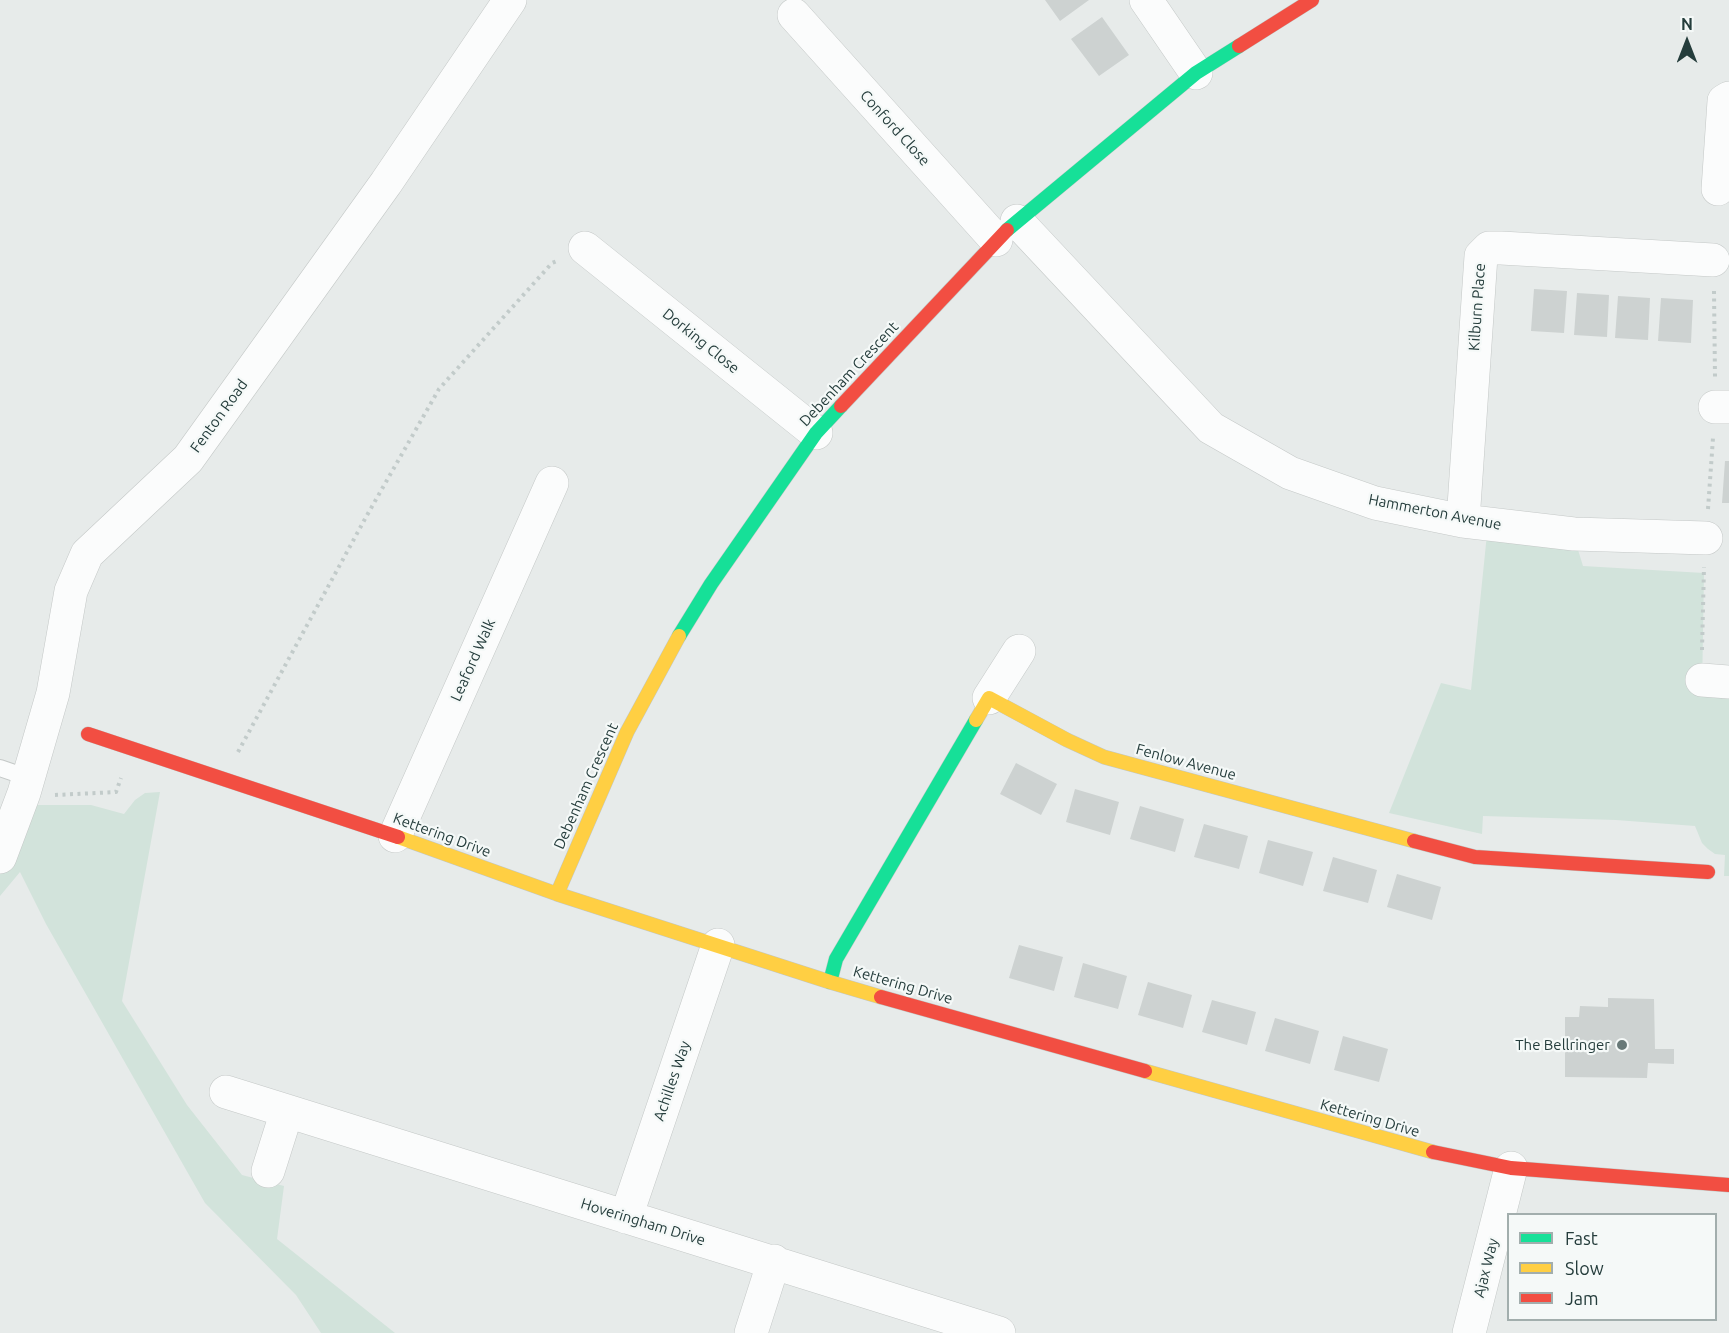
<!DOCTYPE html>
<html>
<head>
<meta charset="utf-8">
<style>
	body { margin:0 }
	#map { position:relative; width:1729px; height:1333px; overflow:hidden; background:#e7ebea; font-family:Ubuntu,sans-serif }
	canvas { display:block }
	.legend { position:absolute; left:1507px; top:1213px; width:210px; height:108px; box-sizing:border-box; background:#f5f9f8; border:2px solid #a2aead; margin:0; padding:8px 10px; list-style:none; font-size:18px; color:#253d3c }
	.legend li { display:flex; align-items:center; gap:12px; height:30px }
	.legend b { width:30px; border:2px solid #a2aead }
	.north { position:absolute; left:1657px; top:12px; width:60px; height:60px; -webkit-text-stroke:4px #f5f9f8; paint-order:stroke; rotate:0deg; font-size:16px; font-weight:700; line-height:24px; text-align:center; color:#253d3c }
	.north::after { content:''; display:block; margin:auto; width:21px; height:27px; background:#253d3c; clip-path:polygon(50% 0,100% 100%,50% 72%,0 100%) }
</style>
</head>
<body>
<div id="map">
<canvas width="1729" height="1333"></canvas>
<ul class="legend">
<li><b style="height:8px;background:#16e098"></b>Fast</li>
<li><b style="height:8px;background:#ffcf43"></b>Slow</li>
<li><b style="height:8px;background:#f24e42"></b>Jam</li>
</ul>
<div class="north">N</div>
</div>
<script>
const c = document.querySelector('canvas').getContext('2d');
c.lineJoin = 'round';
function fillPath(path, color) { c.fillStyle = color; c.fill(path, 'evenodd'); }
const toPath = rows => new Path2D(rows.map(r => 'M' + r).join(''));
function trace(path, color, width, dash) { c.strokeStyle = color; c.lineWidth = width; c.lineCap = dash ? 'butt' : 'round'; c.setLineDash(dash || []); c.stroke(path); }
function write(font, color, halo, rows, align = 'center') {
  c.font = font + ' Ubuntu,sans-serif'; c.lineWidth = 4.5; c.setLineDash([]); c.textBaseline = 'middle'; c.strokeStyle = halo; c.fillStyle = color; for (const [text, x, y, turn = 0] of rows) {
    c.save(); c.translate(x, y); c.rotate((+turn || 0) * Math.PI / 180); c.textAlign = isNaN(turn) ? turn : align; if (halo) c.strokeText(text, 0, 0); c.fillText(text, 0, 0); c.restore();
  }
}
fillPath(toPath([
	[1487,534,1575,540,1583,566,1704,573,1702,692,1729,695,1729,876,1724,876,1725,855,1715,854,1708,849,1702,843,1695,826,1616,820,1483,816,1482,834,1389,813,1441,683,1471,690],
	[160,792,122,1001,187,1105,242,1175,284,1186,277,1239,395,1333,321,1333,296,1295,205,1203,46,924,20,872,0,896,0,874,13,852,27,810,38,805,91,805,124,814,135,800,145,793]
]), '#d2e3db');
fillPath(toPath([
	[1045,0,1089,0,1060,21],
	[1102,17,1129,55,1099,76,1071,39],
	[1534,289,1567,291,1564,333,1531,331],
	[1577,293,1609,295,1607,337,1574,335],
	[1618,296,1650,298,1648,340,1615,338],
	[1661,298,1693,300,1691,343,1658,341],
	[1725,461,1729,461,1729,503,1722,503],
	[1016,763,1057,784,1041,815,1000,794],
	[1075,789,1119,802,1110,835,1066,822],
	[1140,806,1184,819,1175,852,1130,839],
	[1204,824,1248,836,1239,869,1194,857],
	[1268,840,1313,852,1303,886,1259,873],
	[1333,857,1377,870,1368,903,1323,891],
	[1397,874,1441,887,1432,920,1387,907],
	[1019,945,1063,957,1054,991,1009,978],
	[1083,963,1127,976,1118,1009,1074,997],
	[1148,982,1192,995,1183,1028,1138,1015],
	[1608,998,1654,999,1655,1049,1674,1049,1674,1064,1648,1063,1647,1078,1565,1077,1565,1017,1579,1017,1580,1006,1608,1007],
	[1212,1000,1256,1012,1247,1045,1202,1032],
	[1275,1018,1319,1031,1310,1064,1265,1051],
	[1343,1036,1388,1049,1379,1082,1334,1070]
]), '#cdd2d1');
const lane = toPath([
	[0,768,29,778]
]);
const street = toPath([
	[1146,0,1196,73],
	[794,15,996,240],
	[1718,189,1724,101,1729,98],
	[1017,221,1211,428,1290,473,1375,503,1463,521,1574,534,1706,538],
	[585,248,816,433],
	[1715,407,1729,407],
	[1463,521,1481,256,1489,248,1501,248,1713,260],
	[1702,680,1729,682],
	[989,698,1019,651],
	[395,836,552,483],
	[0,857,24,793,53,693,71,591,87,554,188,459,386,183,510,0],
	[226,1092,999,1333],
	[268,1171,287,1111],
	[626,1217,718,945],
	[751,1333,774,1261],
	[1469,1333,1511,1168]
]);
const fast = toPath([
	[1007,230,1196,73,1239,46],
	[679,636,711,584,816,433,841,406],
	[830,982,836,959,976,720]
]);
const slow = toPath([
	[976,720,989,698,1067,740,1104,757,1414,841],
	[398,837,557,894,830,982,881,997],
	[557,894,627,732,679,636],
	[1145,1071,1433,1152]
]);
const jam = toPath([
	[1239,46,1312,0],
	[841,406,1007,230],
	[88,734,398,837],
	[1414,841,1475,857,1708,872],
	[881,997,1145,1071],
	[1433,1152,1511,1168,1729,1185]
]);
trace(lane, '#c4c8c7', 18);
trace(street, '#c4c8c7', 34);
trace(fast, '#c1c7c5', 15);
trace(slow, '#c1c7c5', 15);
trace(jam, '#c1c7c5', 15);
trace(toPath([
	[1714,291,1715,377],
	[1708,509,1713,438],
	[1702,650,1704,567],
	[238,752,366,517,439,389,552,263,557,261],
	[55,795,116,792,121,778]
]), '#c2cbca', 4, [3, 4.5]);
trace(lane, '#fbfcfc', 16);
trace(street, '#fbfcfc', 33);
trace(fast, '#16e098', 14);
trace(slow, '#ffcf43', 14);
trace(jam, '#f24e42', 14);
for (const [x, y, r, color] of [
	[1622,1045,6,"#697a79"]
]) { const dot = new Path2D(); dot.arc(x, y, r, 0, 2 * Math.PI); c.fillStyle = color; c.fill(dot); trace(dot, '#f5f9f8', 2); }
write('15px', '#253d3c', '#f5f9f8', [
	["Conford Close",895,128,48],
	["Kilburn Place",1477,307,-86],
	["Dorking Close",701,341,39],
	["Debenham Crescent",849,374,-47],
	["Fenton Road",219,416,-54],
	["Hammerton Avenue",1435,512,11],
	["Leaford Walk",473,660,-66],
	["Fenlow Avenue",1186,762,15],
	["Debenham Crescent",586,786,-66],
	["Kettering Drive",442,835,20],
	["Kettering Drive",903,985,16],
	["Achilles Way",672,1081,-71],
	["Kettering Drive",1370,1118,16],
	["Hoveringham Drive",643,1222,17],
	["Ajax Way",1486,1268,-76]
]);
write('15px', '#253d3c', '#f5f9f8', [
	["The Bellringer",1610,1045]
], 'right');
</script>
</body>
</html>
